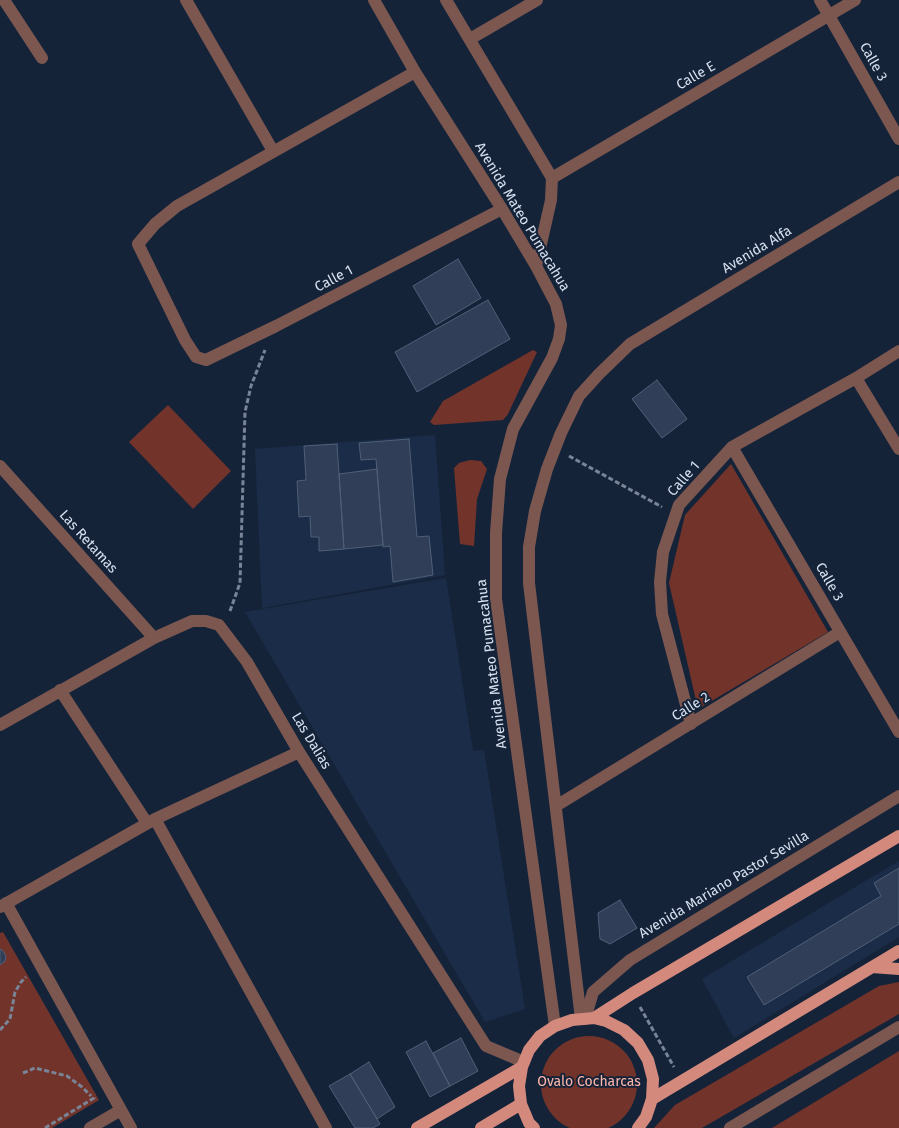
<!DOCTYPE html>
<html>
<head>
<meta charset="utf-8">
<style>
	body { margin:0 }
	canvas { display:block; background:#152339 }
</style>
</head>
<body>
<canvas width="899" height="1128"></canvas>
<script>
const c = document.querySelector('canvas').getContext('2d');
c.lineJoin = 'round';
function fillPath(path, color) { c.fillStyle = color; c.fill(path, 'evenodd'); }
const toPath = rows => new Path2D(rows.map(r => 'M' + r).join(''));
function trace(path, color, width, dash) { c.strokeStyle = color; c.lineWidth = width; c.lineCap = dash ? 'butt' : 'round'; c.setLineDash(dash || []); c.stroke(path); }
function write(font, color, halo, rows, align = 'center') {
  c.font = font + ' "Fira Sans",sans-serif'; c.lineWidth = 4; c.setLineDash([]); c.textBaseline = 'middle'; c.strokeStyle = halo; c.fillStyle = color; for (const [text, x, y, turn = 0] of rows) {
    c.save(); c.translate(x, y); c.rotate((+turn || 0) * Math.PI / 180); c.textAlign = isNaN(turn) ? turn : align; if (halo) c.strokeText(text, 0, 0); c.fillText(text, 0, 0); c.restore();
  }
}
fillPath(toPath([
	[435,435,445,575,262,608,255,449],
	[446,578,473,751,484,750,525,1009,485,1022,245,612],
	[899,861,899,937,734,1038,702,979]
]), '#1b2c48');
fillPath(toPath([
	[533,350,537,352,508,414,503,420,434,425,430,422,443,401],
	[168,405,231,471,193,509,129,442],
	[470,460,481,461,487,469,477,499,474,546,460,544,454,468,459,463],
	[731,464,828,632,698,709,669,583,685,515],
	[3,932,99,1100,52,1128,0,1128,0,933],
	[899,982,899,1014,702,1128,654,1128,675,1105,879,986],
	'541 1084a48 48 0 1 1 96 0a48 48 0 1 1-96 0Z',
	[899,1051,899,1128,772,1128]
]), '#72332a');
const building = toPath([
	[458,259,481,298,436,325,413,286,458,259],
	[488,300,510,339,417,392,395,352,488,300],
	[657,380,687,419,662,438,632,399,657,380],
	[409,439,417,537,429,536,433,575,393,582,390,546,383,547,383,545,376,459,361,460,359,443,409,439],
	[337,444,344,549,319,551,319,537,311,537,310,516,299,517,297,481,306,480,304,446,337,444],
	[377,469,383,545,344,549,339,474,377,469],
	[899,868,899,924,764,1005,747,977,881,896,874,883,899,868],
	[620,900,637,928,610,944,600,939,598,913,620,900],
	[0,949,3,951,6,956,5,961,0,965,0,949],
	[461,1038,478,1071,450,1086,433,1053,461,1038],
	[426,1041,450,1086,430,1097,406,1052,426,1041],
	[369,1062,395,1107,377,1119,350,1074,369,1062],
	[350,1074,380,1124,373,1128,355,1128,329,1086,350,1074]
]);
fillPath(building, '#303f57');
trace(building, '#4f5f78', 1);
trace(toPath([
	[569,456,662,507],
	[230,611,240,583,245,412,251,386,265,350],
	[640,1007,674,1067],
	[0,1030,10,1019,15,992,21,982,26,977],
	[23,1073,35,1068,67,1076,82,1087,91,1096],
	[45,1128,94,1098,93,1096]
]), '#798597', 3, [5, 2.5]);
trace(toPath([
	[4,0,42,58],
	[186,0,273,151],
	[374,0,415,72,502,209,536,266,556,304,561,325,559,339,552,358,513,429,500,479,496,533,496,599,555,1026],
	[446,0,552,178,551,200,536,266],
	[820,0,899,139],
	[470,39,537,0],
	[415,72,177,206,155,224,138,244,185,340,196,357,206,360,276,326,502,209],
	[552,178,855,0],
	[856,378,899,449],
	[732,447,899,732],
	[0,466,154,638],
	[60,690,147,823],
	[691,724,662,614,660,582,663,552,679,505,732,447,856,378,899,351],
	[0,725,154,638,192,621,206,621,219,625,247,662,299,752,486,1046,524,1062],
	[556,806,840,632],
	[155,819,326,1128],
	[6,903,131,1128],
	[0,907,155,819,299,752],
	[581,1019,529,583,529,547,535,511,547,469,561,433,579,396,599,374,630,344,899,182],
	[585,1019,593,992,630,960,899,796],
	[90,1128,121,1110],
	[730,1128,899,1027]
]), '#7b5750', 12);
trace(toPath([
	[872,967,899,969],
	[594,1018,633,993,899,836],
	[652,1099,899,951],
	[417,1128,522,1067],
	[481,1128,521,1104],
	[534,1128,529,1123,521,1104,519,1086,522,1067,529,1050,540,1036,555,1026,572,1020,594,1018,606,1021,624,1030,638,1043,648,1060,653,1079,652,1099,646,1117,638,1128]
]), '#d4897d', 12);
write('14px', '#d7e1f0', '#152339', [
	["Calle 3",873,62,61],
	["Calle E",696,76,-30],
	["Avenida Mateo Pumacahua",522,217,59],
	["Avenida Alfa",757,250,-31],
	["Calle 1",334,279,-28],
	["Calle 1",684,479,-49],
	["Las Retamas",88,542,48],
	["Calle 3",829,582,60],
	["Avenida Mateo Pumacahua",492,664,-97],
	["Calle 2",691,707,-32],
	["Las Dalias",311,741,59],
	["Avenida Mariano Pastor Sevilla",724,885,-31]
]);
write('14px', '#fdb6aa', '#152339', [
	["Ovalo Cocharcas",589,1082]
]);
</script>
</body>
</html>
